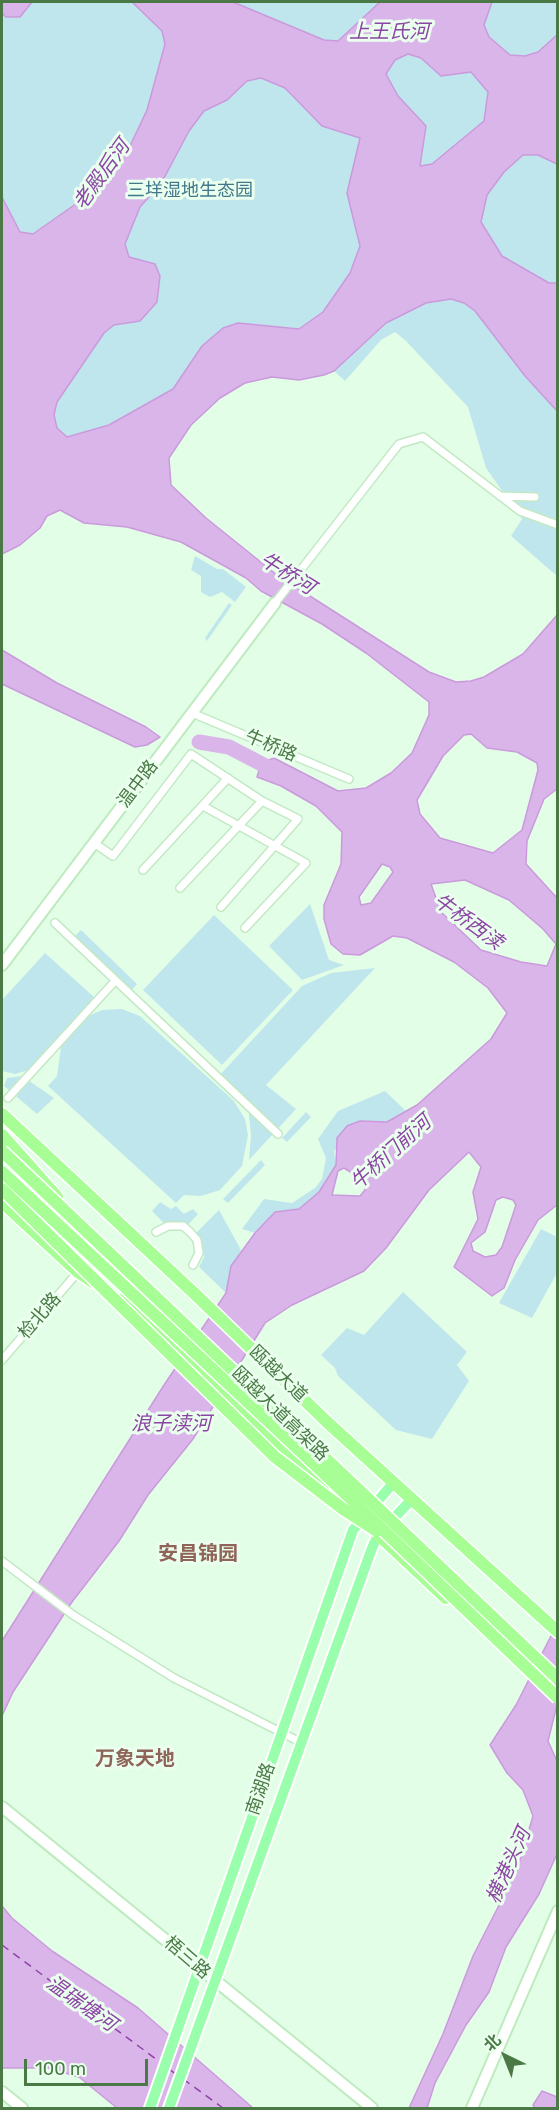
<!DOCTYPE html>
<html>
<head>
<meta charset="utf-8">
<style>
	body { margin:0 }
	#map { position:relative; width:559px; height:2110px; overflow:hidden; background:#e3fee7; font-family:Rubik,"Noto Sans SC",sans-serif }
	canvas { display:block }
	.frame { position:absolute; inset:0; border:3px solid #4a7946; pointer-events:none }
	.north { position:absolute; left:475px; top:2026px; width:60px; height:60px; -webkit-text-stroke:4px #ebffee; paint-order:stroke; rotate:317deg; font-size:16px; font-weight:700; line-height:24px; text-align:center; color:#4a7946 }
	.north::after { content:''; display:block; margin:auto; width:21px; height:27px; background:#4a7946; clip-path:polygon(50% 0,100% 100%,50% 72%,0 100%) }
	.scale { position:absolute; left:24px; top:2059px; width:124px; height:27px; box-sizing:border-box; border:3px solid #4a7946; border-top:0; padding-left:8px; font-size:18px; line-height:21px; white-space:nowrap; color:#4a7946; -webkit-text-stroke:4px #ebffee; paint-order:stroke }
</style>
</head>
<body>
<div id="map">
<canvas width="559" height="2110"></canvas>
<div class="frame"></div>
<div class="north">北</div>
<div class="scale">100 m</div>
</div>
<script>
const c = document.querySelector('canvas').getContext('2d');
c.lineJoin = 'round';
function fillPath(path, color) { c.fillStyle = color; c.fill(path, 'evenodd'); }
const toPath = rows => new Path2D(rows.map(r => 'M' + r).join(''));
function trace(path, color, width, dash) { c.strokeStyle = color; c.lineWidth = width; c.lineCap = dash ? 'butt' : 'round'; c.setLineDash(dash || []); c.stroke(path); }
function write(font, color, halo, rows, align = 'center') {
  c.font = font + ' Rubik,"Noto Sans SC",sans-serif'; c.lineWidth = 6; c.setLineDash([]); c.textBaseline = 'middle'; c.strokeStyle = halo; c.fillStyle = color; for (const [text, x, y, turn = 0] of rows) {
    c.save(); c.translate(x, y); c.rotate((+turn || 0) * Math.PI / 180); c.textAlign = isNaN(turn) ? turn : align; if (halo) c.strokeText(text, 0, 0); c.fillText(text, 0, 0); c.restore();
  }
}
fillPath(toPath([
	[2,2,557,2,557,576,511,536,522,519,486,468,468,407,406,341,395,332,381,340,345,381,334,371,387,322,372,307,49,481,2,385],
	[195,556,217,569,223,569,246,587,235,602,222,592,210,597,201,592,201,576,191,570],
	[229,603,232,605,207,641,205,638],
	[310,904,329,960,344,965,302,980,269,946],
	[214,915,293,990,222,1065,143,990],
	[81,930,137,984,131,991,74,937],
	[45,953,94,997,29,1070,15,1074,2,1071,2,1000],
	[375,968,266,1085,296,1109,249,1160,251,1135,248,1105,218,1077,302,986,331,973],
	[122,1009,140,1016,234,1101,245,1119,248,1135,242,1166,220,1190,201,1196,184,1195,176,1203,48,1086,57,1076,61,1047,71,1031,84,1018,102,1010],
	[22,1076,54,1098,37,1114,4,1086,7,1078],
	[385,1091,406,1111,387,1122,360,1121,334,1151,336,1165,319,1192,299,1209,275,1212,255,1233,242,1229,264,1199,292,1203,315,1188,322,1179,326,1158,318,1139,338,1111],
	[306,1112,311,1117,287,1142,282,1138],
	[261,1160,265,1165,228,1203,223,1199],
	[160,1202,171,1209,176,1206,184,1214,193,1209,198,1214,187,1226,180,1222,165,1224,152,1211],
	[219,1210,241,1250,230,1271,226,1293,199,1267,204,1257,203,1247,201,1238,196,1233],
	[541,1229,557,1237,557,1273,532,1318,499,1303],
	[403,1292,467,1352,457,1365,469,1381,432,1439,396,1430,338,1376,335,1368,321,1355,347,1328,364,1335]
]), '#c0e6ed');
const water = toPath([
	[2,2,32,2,20,17,6,17,2,13,2,2],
	[132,2,233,2,324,40,338,41,380,2,492,2,484,25,489,37,510,55,525,56,538,52,557,35,557,164,538,155,523,155,504,172,487,195,481,222,502,256,549,283,557,283,557,411,525,376,475,311,464,303,451,299,426,303,386,323,334,371,324,375,299,380,272,377,245,383,220,398,191,425,169,458,171,485,206,518,277,575,429,672,456,682,471,681,484,677,523,654,557,615,557,789,544,799,527,841,526,864,557,898,557,1205,538,1220,515,1260,504,1288,492,1296,454,1267,478,1219,473,1192,481,1167,469,1152,429,1190,386,1248,364,1271,292,1305,265,1323,193,1439,148,1495,119,1541,72,1602,13,1692,2,1716,2,1641,164,1385,226,1293,231,1266,255,1233,275,1212,299,1209,319,1192,336,1165,337,1138,347,1126,360,1121,387,1122,417,1105,491,1039,507,1013,488,988,454,962,407,938,393,936,360,955,343,954,331,944,324,919,324,905,341,864,342,832,316,806,281,786,257,777,261,763,274,758,338,791,366,788,391,773,412,753,429,715,429,702,366,653,322,624,261,591,246,578,181,542,127,527,84,523,60,510,47,516,40,528,20,545,2,554,2,197,20,232,33,234,80,201,129,148,147,110,165,44,162,31,132,2],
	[408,54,421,58,441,76,471,72,488,92,484,121,432,164,420,166,426,126,398,96,386,74,395,60,408,54],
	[261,78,285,88,322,126,360,138,347,193,360,246,350,273,323,312,299,329,238,323,223,328,202,346,173,389,109,425,67,437,57,428,54,415,57,402,104,333,114,325,140,321,157,302,160,276,155,264,129,257,125,244,140,207,162,182,189,131,204,111,227,100,247,81,261,78],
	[471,734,487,748,517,752,537,763,538,770,522,830,493,853,440,838,420,814,417,800,443,756,464,735,471,734],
	[382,864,390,867,393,872,371,903,361,905,359,897,382,864],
	[465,880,509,900,543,929,556,944,547,966,521,962,481,950,441,912,431,884,465,880],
	[344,1168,363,1180,365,1190,360,1196,332,1195,338,1171,344,1168],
	[503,1197,513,1200,516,1205,502,1247,496,1255,485,1257,473,1251,471,1243,485,1232,496,1200,503,1197],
	[2,650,57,683,146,727,160,737,147,745,135,747,2,684,2,650],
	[557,1624,557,1705,548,1741,557,1761,557,1854,539,1894,506,1947,489,1992,466,2025,435,2083,427,2108,409,2108,443,2034,473,1956,517,1870,533,1816,523,1790,507,1773,490,1745,516,1705,557,1624],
	[2,1906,12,1918,52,1951,138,2008,253,2108,117,2108,79,2077,48,2068,2,2068,2,1906],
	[542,2091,557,2097,557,2108,535,2108,533,2105,542,2091]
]);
fillPath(water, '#dab5ea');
trace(water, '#ca9adc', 1.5);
trace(toPath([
	[199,742,229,747,279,773]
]), '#dab5ea', 15);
trace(toPath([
	[2,1945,160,2062],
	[169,2069,177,2075],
	[183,2079,223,2108]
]), '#8b45a5', 1.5, [8, 6]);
const street = toPath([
	[500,496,535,497],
	[275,603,399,444,423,437,520,511,558,525],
	[192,713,349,779],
	[203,806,306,863,245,928],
	[94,843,113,856,191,754,262,801,180,888],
	[143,870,228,778],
	[221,907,298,819,262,801],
	[55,923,278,1134],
	[8,1098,115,981],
	[156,1232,168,1226,183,1226,190,1232,197,1240,199,1253,193,1265],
	[2,1360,78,1272],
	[2,1561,73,1615,174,1678,300,1742]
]);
const secondary = toPath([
	[2,965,275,603],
	[2,1807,372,2108],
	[2,2092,22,2108],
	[472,2108,558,1911]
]);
const primary = toPath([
	[150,2108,353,1530,394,1482],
	[169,2108,372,1548,378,1535,412,1499]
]);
const highway = toPath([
	[2,1114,196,1295,327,1422,558,1632],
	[2,1135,57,1197],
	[2,1202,78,1272,93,1282],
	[120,1300,139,1313,291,1458,342,1502],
	[369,1526,446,1598]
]);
trace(street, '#c2e9c4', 10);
trace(secondary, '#bdebbe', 14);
trace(primary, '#fff', 14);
trace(highway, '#fff', 15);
trace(street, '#fff', 7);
trace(secondary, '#fff', 10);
trace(primary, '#99ffac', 10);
trace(highway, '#a7fe94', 12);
const highwayBridge = toPath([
	[2,1151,558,1679],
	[2,1172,328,1477,558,1698],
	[2,1189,275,1457,343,1509,377,1531]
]);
trace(highwayBridge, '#fff', 15, []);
trace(highwayBridge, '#a7fe94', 12);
write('18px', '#42788c', '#ebffee', [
	["三垟湿地生态园",190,191]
]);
write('18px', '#4a7946', '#ebffee', [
	["牛桥路",271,746,23],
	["温中路",138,784,-53],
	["检北路",40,1316,-49],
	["瓯越大道",278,1374,44],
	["瓯越大道高架路",280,1414,44],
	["南湖路",261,1789,-71],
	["梧三路",187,1958,41]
]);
write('italic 20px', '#8b45a5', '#ebffee', [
	["上王氏河",389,32],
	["老殿后河",102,175,-54],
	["牛桥河",287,574,32],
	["牛桥西渎",468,922,36],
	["牛桥门前河",391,1153,-42],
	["浪子渎河",171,1424],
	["横港头河",509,1866,-66],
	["温瑞塘河",81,2004,35]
]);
write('bold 20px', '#8f6559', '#ebffee', [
	["安昌锦园",198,1554],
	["万象天地",135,1759]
]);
</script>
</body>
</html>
